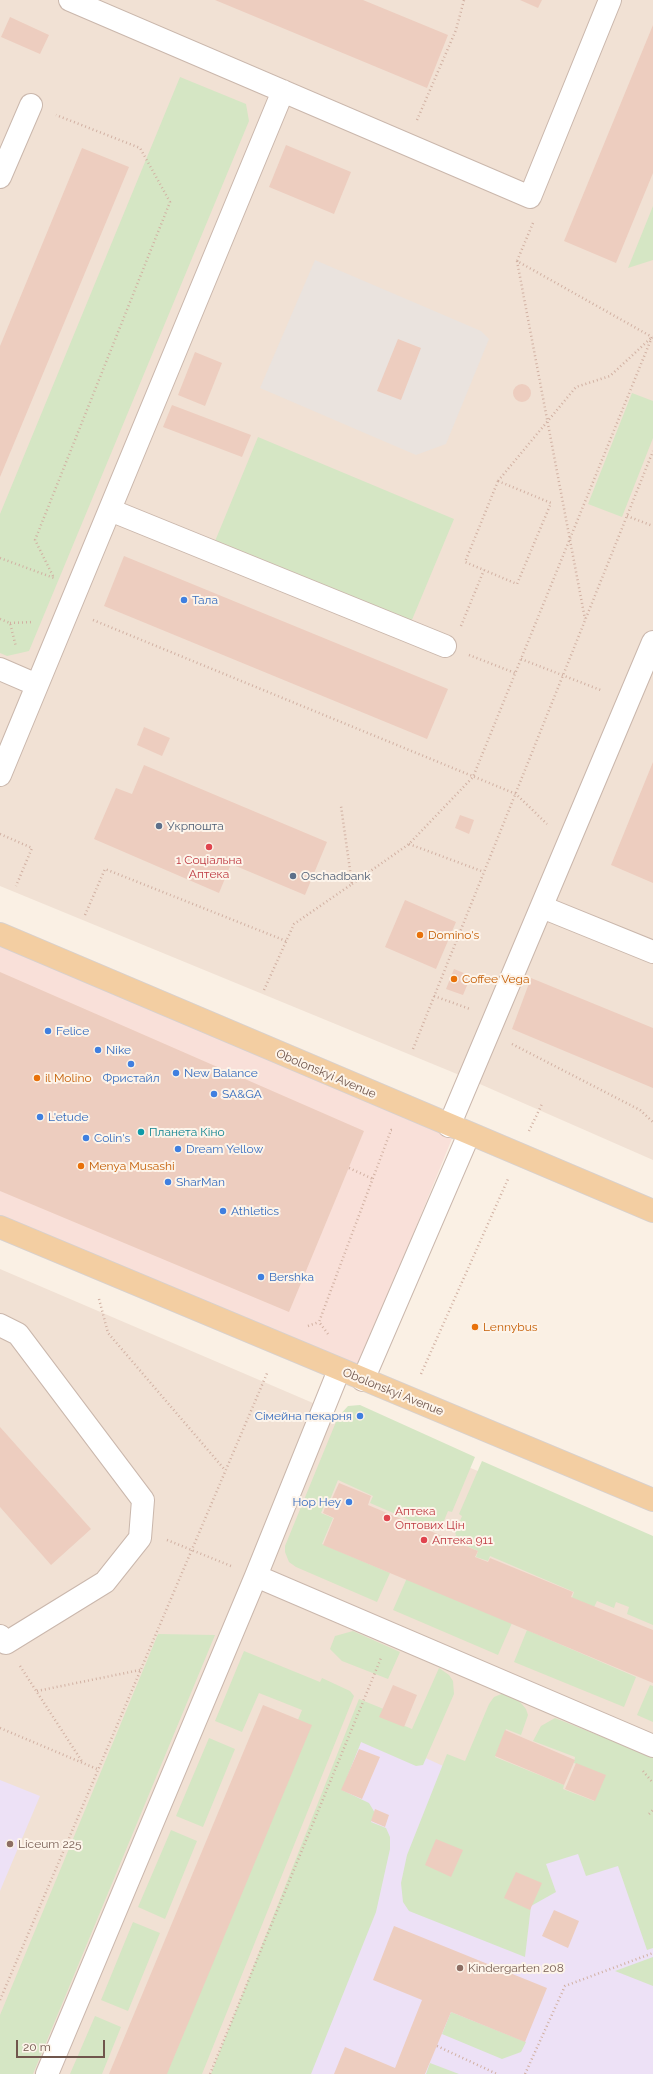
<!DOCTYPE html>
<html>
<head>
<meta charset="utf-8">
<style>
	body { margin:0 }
	#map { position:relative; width:653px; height:2074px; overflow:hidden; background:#faf0e4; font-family:Raleway,sans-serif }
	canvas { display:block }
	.scale { position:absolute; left:16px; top:2040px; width:89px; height:18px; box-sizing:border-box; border:2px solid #70564c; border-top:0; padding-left:5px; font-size:12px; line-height:14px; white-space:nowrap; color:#70564c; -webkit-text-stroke:3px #fdf4ea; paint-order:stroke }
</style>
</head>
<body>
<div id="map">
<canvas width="653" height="2074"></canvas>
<div class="scale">20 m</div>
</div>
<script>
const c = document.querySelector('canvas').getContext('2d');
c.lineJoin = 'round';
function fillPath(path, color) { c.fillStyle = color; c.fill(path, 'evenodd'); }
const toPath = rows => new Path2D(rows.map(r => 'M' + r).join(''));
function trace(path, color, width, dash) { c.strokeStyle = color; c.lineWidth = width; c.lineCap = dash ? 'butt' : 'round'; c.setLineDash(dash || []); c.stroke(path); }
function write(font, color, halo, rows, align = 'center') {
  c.font = font + ' Raleway,sans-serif'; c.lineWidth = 4; c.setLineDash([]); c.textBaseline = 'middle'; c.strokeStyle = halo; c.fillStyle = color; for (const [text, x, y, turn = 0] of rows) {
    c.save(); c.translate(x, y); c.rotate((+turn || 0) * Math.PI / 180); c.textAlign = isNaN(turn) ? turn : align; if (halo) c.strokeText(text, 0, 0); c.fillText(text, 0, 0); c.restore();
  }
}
fillPath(toPath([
	[0,0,653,0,653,1160,457,1074,0,886],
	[0,1269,327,1409,653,1543,653,2074,0,2074]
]), '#f1e1d4');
fillPath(toPath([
	[0,942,453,1136,358,1370,0,1217]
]), '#f9e0d9');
fillPath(toPath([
	[315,260,481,331,489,339,446,444,416,455,260,388]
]), '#eae3de');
fillPath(toPath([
	[361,1742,395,1744,653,1862,653,2074,224,2074],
	[0,1780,40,1796,0,1891]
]), '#ede1f6');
fillPath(toPath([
	[180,77,246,104,249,121,29,651,7,656,0,653,0,514],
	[653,206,653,260,628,268],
	[632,393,653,401,653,438,622,517,588,504],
	[258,437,454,519,409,627,213,546],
	[360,1405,475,1457,452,1512,448,1511,441,1528,437,1527,435,1531,370,1503,373,1496,338,1480,329,1502,326,1501,321,1513,333,1518,322,1544,390,1573,377,1602,296,1567,289,1562,285,1552,285,1546,338,1417,348,1406],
	[482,1461,653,1536,653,1625,627,1614,629,1607,616,1602,614,1608,597,1601,594,1607,572,1598,574,1592,490,1556,488,1561,476,1557,478,1551,454,1540,456,1534,455,1533,462,1516,459,1514],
	[407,1578,512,1623,498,1655,393,1610],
	[527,1630,636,1677,624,1707,514,1662],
	[353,1631,400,1652,388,1679,342,1661,330,1649,335,1636],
	[158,1634,215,1635,33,2074,0,2074,0,2015],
	[244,1651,320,1682,322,1678,350,1691,354,1696,202,2074,153,2074,302,1710,259,1693,242,1732,215,1721],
	[439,1668,449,1675,453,1681,454,1694,423,1765,416,1766,361,1742,342,1790,369,1803,375,1813,371,1822,386,1828,390,1837,390,1849,376,1912,311,2074,211,2074,359,1699,401,1716,398,1723,412,1729],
	[650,1685,653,1686,653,1722,637,1715],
	[504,1693,520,1702,526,1709,528,1715,521,1735,506,1729,495,1757,564,1785,563,1789,594,1801,604,1775,574,1763,575,1757,533,1741,541,1726,555,1718,653,1757,653,1948,647,1950,618,1866,586,1876,578,1854,546,1864,556,1892,531,1906,525,1957,409,1911,403,1902,401,1883,407,1855,447,1754,465,1761,489,1704,494,1697],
	[209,1738,235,1749,203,1827,176,1816],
	[171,1830,197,1841,165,1919,138,1907],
	[133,1922,160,1933,128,2011,101,2000],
	[653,1957,653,1986,615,1971],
	[451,2012,526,2042,521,2052,502,2059,442,2034],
	[95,2016,121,2027,102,2074,70,2074],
	[430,2063,459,2074,426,2074]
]), '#d5e6c4');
fillPath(toPath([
	[215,0,363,0,448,35,427,88],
	[520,0,542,0,538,8],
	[10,17,49,35,40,54,1,37],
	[653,25,653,173,616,263,564,241],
	[286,145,351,172,334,214,269,187],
	[82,148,129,167,0,477,0,346],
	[398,339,421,348,401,400,377,391],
	[195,352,222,363,205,406,178,395],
	'513 393a9 9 0 1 1 18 0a9 9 0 1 1-18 0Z',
	[172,405,251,435,242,457,163,427],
	[124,556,448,689,427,739,104,606],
	[144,727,170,738,162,756,137,745],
	[653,762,653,883,611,865],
	[144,765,327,842,305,895,231,864,219,893,94,839,116,788,132,794],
	[460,815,474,820,469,834,455,828],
	[405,900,456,922,436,969,385,947],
	[454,969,471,976,463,995,446,989],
	[0,972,364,1131,289,1312,0,1191],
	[531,978,653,1028,653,1088,512,1029],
	[0,1427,91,1529,51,1565,0,1507],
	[339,1483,371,1496,368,1505,478,1551,475,1557,488,1562,490,1558,573,1592,571,1597,653,1630,653,1683,323,1545,334,1518,323,1513,327,1502,330,1503],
	[393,1685,417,1695,404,1727,379,1717],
	[263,1705,312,1725,167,2074,109,2074],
	[505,1730,575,1760,564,1785,495,1756],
	[359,1749,380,1757,362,1799,341,1790],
	[576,1763,606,1775,595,1801,565,1789],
	[375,1809,389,1815,385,1827,371,1821],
	[436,1839,463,1850,451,1877,425,1865],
	[516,1872,542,1883,530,1910,504,1898],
	[554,1910,579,1921,568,1948,542,1936],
	[394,1926,547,1988,525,2042,451,2012,425,2074,334,2074,345,2047,395,2068,422,2000,373,1980]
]), '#edcdbf');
const minor = toPath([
	[70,0,530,197,610,0],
	[0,177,31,105],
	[110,510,445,646],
	[0,669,37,685],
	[0,775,283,91],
	[542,907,653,952],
	[449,1126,653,642],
	[0,1325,18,1334,143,1500,140,1538,105,1582,6,1643,0,1636],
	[363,1380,469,1134],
	[256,1576,653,1746],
	[47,2074,256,1576,339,1370]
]);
const major = toPath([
	[0,934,653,1211],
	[0,1227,653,1500]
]);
trace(minor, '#cab7ac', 24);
trace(major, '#d7d0cd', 24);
trace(toPath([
	[417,120,456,30,464,0],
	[533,223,517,261,652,337],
	[517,261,585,619],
	[498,481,551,503,517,584,465,562,498,481],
	[498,481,576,387,610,376,651,338],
	[627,516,653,526],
	[0,558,54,578],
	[53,576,35,540,170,202,140,148,56,115],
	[0,619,10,623,16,647],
	[93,620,516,794,547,824],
	[10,623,33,622],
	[461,626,484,570],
	[469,655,515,673],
	[521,659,603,691],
	[0,834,32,848,16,886],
	[409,844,484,872],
	[352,884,409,844,473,777,652,337],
	[85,915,105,869,286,941],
	[264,990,294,924,352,884,341,806],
	[434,996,470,1009],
	[512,1044,640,1110,653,1122],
	[413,1049,653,451],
	[529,1131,542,1104],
	[349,1168,373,1179],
	[99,1299,108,1333,225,1470],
	[308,1326,319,1322],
	[328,1334,319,1322,391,1130,393,1130],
	[421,1374,508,1179],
	[167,1540,231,1566],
	[20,1666,83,1763],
	[37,1691,140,1670],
	[0,1728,97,1769],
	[643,1771,653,1783],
	[649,1814,653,1810],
	[0,2000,268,1371],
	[437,2046,497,2074],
	[210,2074,381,1658],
	[525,2074,565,1986,653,1953]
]), '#d1b0a2', 2.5, [1, 3]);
trace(minor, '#fff', 22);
trace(major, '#f3cea2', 22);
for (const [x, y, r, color] of [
	[184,600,4,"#3f7fe0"],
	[159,826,4,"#5c6f8a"],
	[209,847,4,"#e0444e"],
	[293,876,4,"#5c6f8a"],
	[420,935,4,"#e8710a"],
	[454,979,4,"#e8710a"],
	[48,1031,4,"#3f7fe0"],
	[98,1050,4,"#3f7fe0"],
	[131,1064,4,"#3f7fe0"],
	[176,1073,4,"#3f7fe0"],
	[37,1078,4,"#e8710a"],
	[214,1094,4,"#3f7fe0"],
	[40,1117,4,"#3f7fe0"],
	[141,1132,4,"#0f9aa8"],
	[86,1138,4,"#3f7fe0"],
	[178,1149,4,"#3f7fe0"],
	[81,1166,4,"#e8710a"],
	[168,1182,4,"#3f7fe0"],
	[223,1211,4,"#3f7fe0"],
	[261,1277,4,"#3f7fe0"],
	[475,1327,4,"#e8710a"],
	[360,1416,4,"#3f7fe0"],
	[349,1502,4,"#3f7fe0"],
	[387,1518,4,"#e0444e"],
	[424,1540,4,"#e0444e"],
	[10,1844,4,"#8d6e63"],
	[460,1968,4,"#8d6e63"]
]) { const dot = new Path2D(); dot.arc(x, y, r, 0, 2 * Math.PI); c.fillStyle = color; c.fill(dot); trace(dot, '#fdf4ea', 1.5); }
write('12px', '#366cbe', '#fdf4ea', [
	["Тала",192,600],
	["Felice",56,1031],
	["Nike",106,1050],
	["New Balance",184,1073],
	["Фристайл",131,1078,"center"],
	["SA&GA",222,1094],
	["L'etude",48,1117],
	["Colin's",94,1138],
	["Dream Yellow",186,1149],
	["SharMan",176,1182],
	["Athletics",231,1211],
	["Bershka",269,1277],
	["Сімейна пекарня",352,1416,"right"],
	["Hop Hey",341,1502,"right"]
], 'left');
write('12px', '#4e5e75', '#fdf4ea', [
	["Укрпошта",167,826],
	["Oschadbank",301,876]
], 'left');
write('12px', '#be3a42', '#fdf4ea', [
	["1 Соціальна",209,860,"center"],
	["Аптека",209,874,"center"],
	["Аптека",395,1511],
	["Оптових Цін",395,1525],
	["Аптека 911",432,1540]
], 'left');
write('12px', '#c56008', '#fdf4ea', [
	["Domino's",428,935],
	["Coffee Vega",462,979],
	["il Molino",45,1078],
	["Menya Musashi",89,1166],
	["Lennybus",483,1327]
], 'left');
write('12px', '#70564c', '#fdf4ea', [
	["Obolonskyi Avenue",326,1074,23],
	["Obolonskyi Avenue",393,1392,22]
]);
write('12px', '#0d838f', '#fdf4ea', [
	["Планета Кіно",149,1132]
], 'left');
write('12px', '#785e54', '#fdf4ea', [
	["Liceum 225",18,1844],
	["Kindergarten 208",468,1968]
], 'left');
</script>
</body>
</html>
